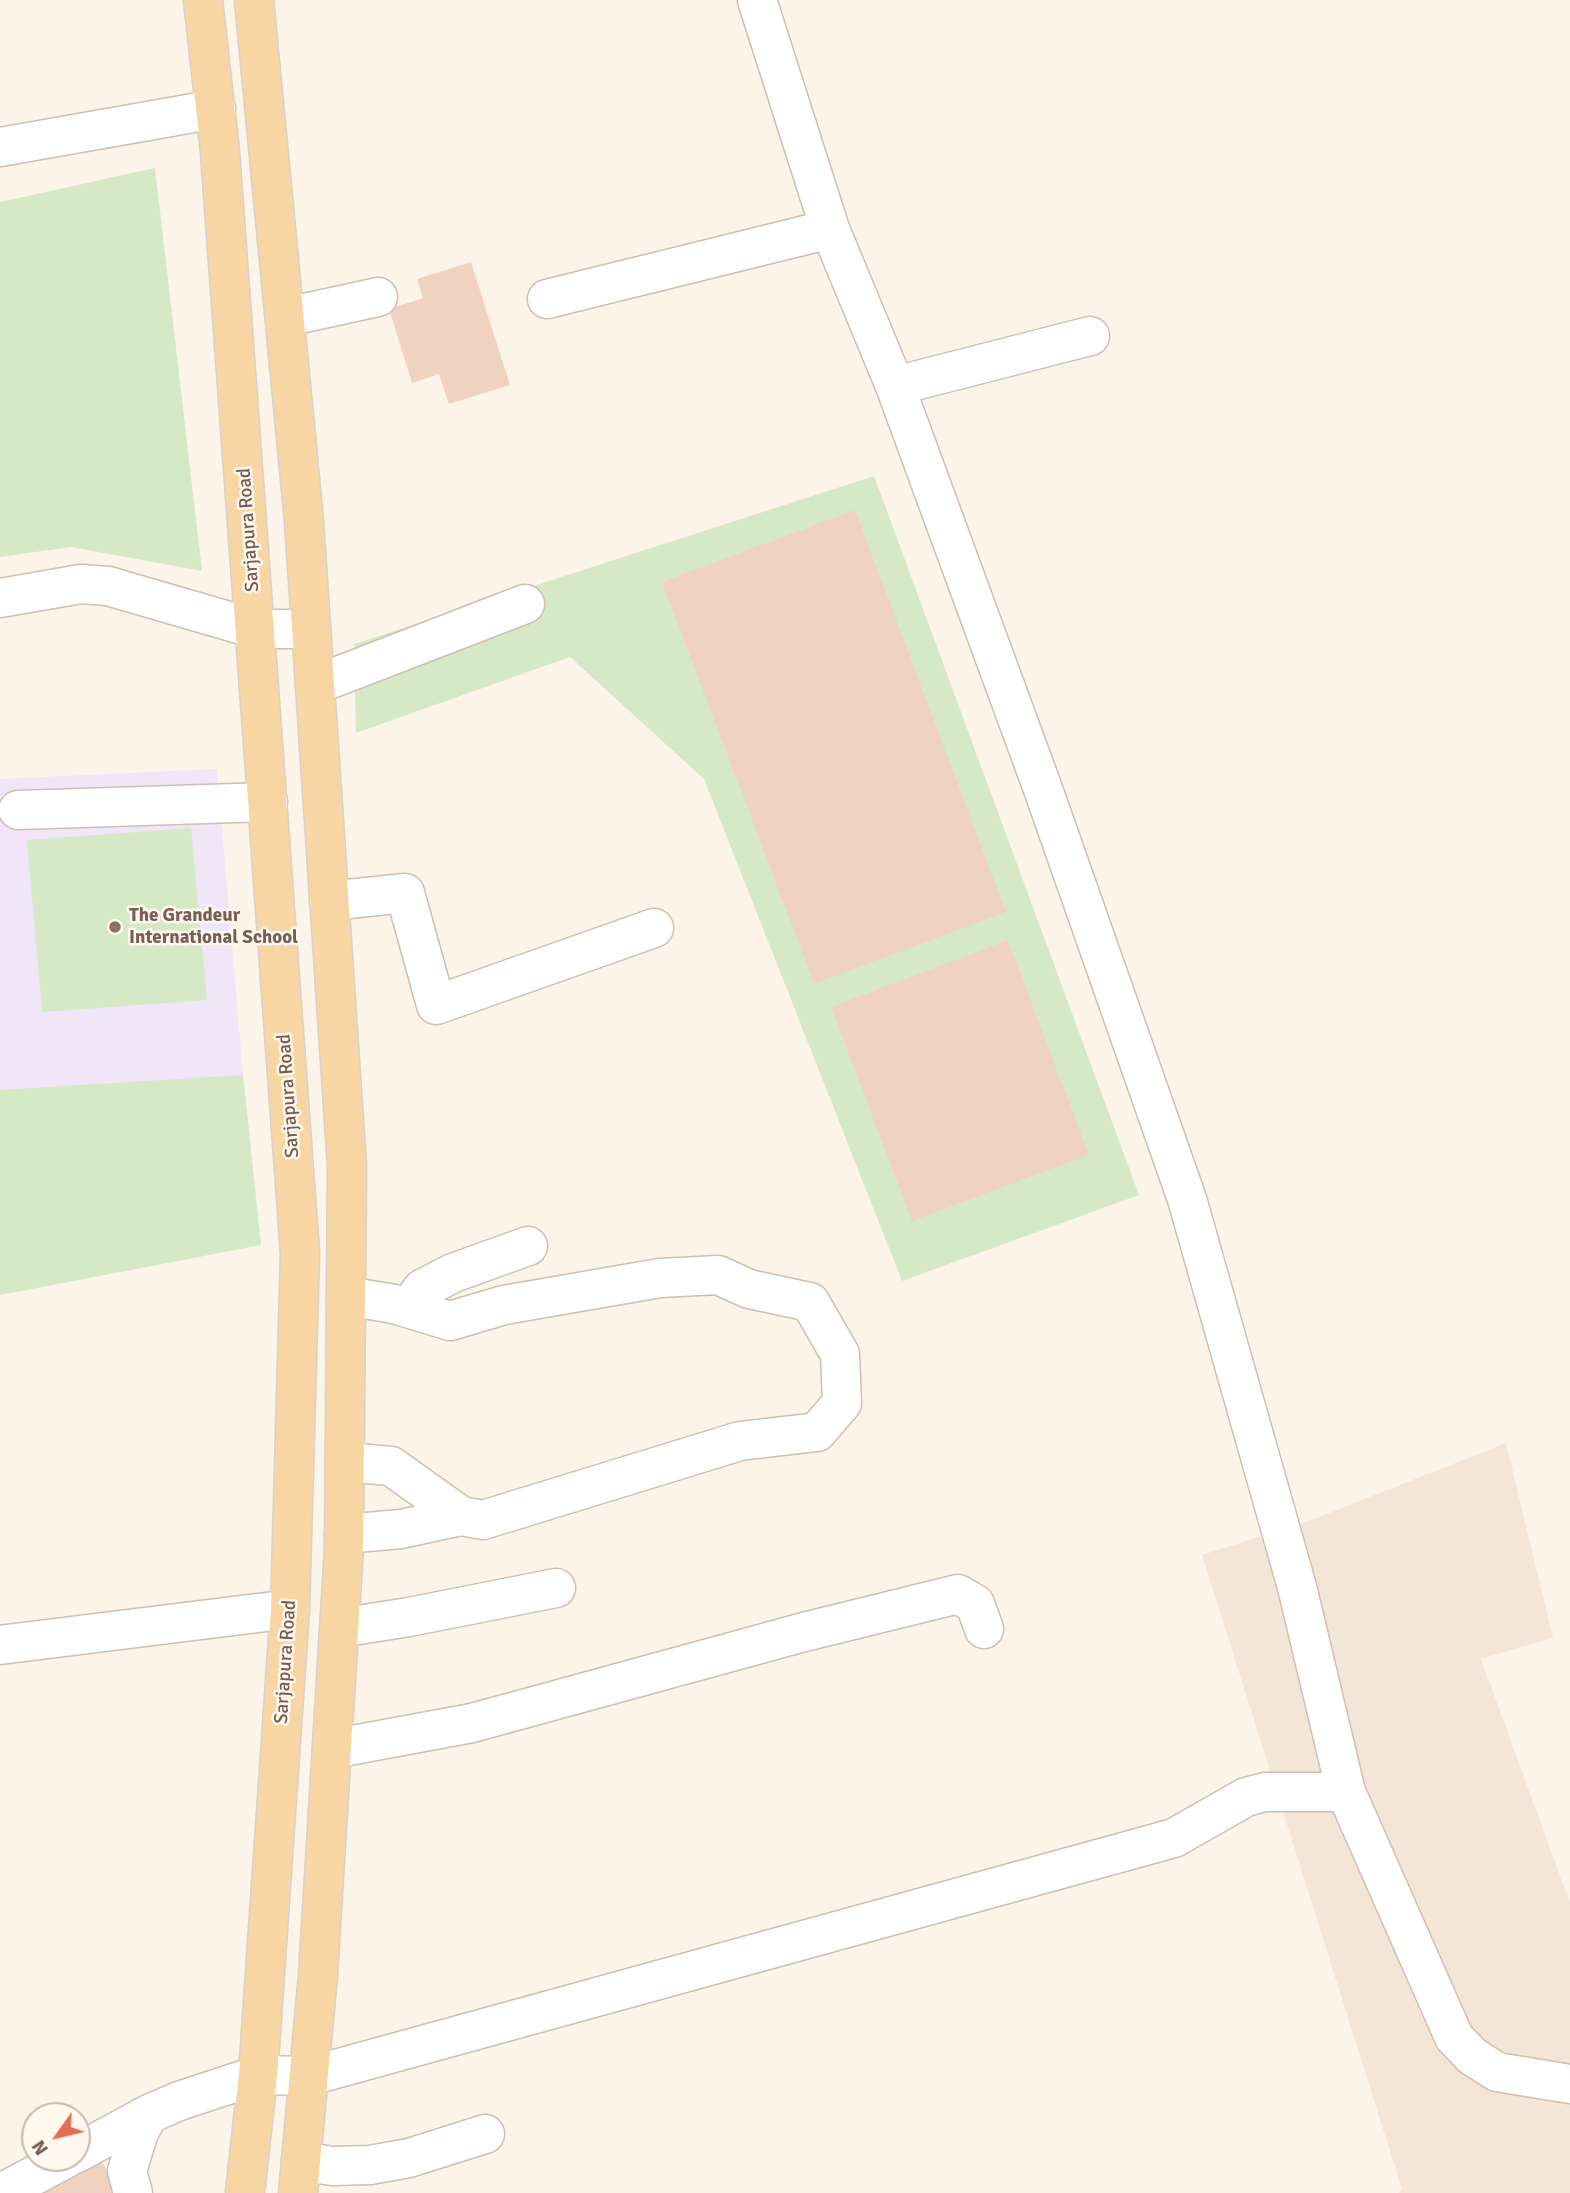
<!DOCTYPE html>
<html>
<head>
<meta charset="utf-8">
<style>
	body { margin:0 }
	#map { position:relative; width:1570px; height:2193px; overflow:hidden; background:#fcf4e9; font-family:Signika,sans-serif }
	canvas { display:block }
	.north { position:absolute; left:21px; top:2102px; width:70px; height:70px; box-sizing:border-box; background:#fef8ef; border:2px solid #c7b9ae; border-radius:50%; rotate:236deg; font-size:19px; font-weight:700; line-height:28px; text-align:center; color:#755a4d }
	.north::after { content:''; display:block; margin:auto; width:24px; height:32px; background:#e16e53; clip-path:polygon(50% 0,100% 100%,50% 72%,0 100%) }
</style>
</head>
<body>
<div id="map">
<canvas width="1570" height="2193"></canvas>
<div class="north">N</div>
</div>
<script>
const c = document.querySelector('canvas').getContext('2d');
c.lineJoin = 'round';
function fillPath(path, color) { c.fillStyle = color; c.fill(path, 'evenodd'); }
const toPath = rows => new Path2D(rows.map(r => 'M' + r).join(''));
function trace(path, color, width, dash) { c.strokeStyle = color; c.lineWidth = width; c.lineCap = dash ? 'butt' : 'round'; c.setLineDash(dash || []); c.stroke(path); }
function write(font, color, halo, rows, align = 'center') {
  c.font = font + ' Signika,sans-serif'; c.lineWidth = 5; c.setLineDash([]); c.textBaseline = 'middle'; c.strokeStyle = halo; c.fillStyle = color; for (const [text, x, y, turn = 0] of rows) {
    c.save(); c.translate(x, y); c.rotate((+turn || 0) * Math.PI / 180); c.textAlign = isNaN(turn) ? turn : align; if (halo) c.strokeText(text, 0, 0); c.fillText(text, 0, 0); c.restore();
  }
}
fillPath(toPath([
	[1506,1443,1553,1638,1481,1659,1570,1903,1570,2193,1399,2193,1402,2189,1202,1555,1309,1521]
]), '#f3e6d7');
fillPath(toPath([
	[217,769,243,1075,261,1245,0,1295,0,779]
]), '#f1e5f8');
fillPath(toPath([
	[155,168,202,571,71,547,0,557,0,202],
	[874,476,1139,1195,902,1281,704,779,570,657,356,733,354,644],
	[191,828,207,1000,42,1012,27,840],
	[243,1075,261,1245,0,1295,0,1090]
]), '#d6e9c7');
fillPath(toPath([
	[471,262,510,385,449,404,439,374,412,383,389,309,423,298,417,279],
	[855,510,1006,912,814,984,662,582],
	[1008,940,1089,1155,912,1221,831,1007],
	[97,2153,119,2193,23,2193]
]), '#f0d2c1');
const minor = toPath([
	[757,0,830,229,895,386,1043,789,1187,1199,1297,1587,1346,1792,1454,2037,1472,2056,1497,2072,1570,2084],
	[0,147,216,109],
	[547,299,830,229],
	[286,317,378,297],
	[895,386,1090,336],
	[0,598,81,584,108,586,256,629,311,629],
	[315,685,525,604],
	[18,810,268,802],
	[329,901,405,893,436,1005,654,928],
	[408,1308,422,1289,453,1273,528,1246],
	[345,1462,391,1466,461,1516,483,1520,740,1441,817,1432,842,1403,840,1354,810,1302,749,1289,718,1275,660,1278,504,1305,450,1321,394,1304,346,1296],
	[344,1534,401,1529,461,1516],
	[340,1628,409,1617,556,1588],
	[0,1645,290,1609],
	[332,1749,472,1723,804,1632,958,1594,975,1604,984,1629],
	[77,2153,149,2114],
	[301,2161,332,2166,370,2165,409,2158,485,2134],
	[1,2193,67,2158],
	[133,2193,127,2171,139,2132,149,2114,179,2101,258,2075,310,2076,1174,1838,1246,1797,1265,1792,1346,1792]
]);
const major = toPath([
	[203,0,220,152,300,1253,290,1609,258,2075,245,2193],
	[254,0,304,521,347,1166,344,1548,318,1975,298,2193]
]);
trace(minor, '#d0beb1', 41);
trace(major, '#d8d1cd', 41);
trace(minor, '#fff', 38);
trace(major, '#f7d6a4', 38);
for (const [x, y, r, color] of [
	[115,927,7,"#8d6e63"]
]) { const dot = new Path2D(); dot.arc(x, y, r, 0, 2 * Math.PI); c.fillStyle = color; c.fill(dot); trace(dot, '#fef8ef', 2.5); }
write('19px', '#755a4d', '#fef8ef', [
	["Sarjapura Road",249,530,-94],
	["Sarjapura Road",289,1096,-94],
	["Sarjapura Road",286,1662,-86]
]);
write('bold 19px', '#785e54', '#fef8ef', [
	["The Grandeur",129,916],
	["International School",129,938]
], 'left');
</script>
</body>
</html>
